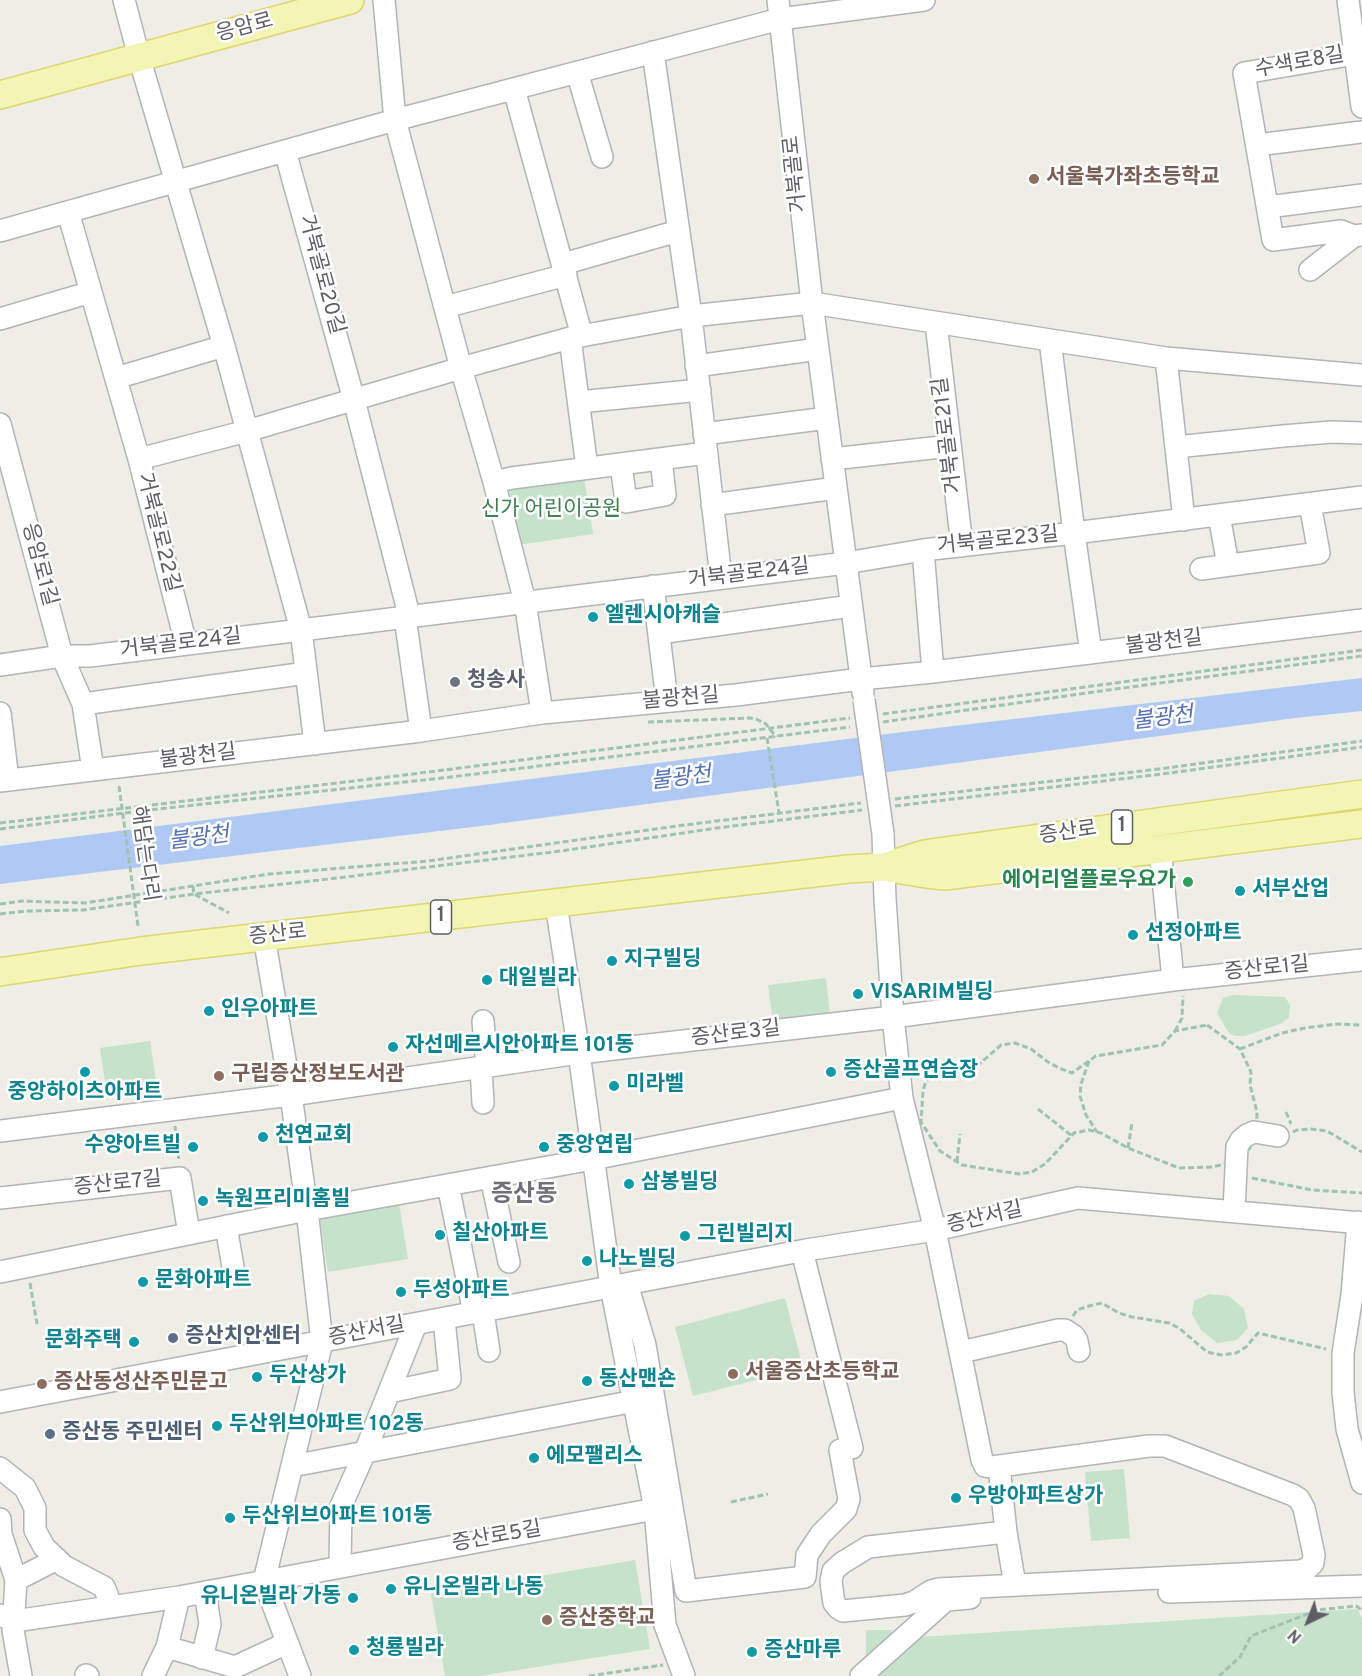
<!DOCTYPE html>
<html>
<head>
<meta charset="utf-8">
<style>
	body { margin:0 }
	#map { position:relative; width:1362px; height:1676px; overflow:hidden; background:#eeede6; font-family:Overpass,sans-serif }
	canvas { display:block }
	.north { position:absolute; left:1278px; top:1592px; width:60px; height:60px; -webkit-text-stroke:4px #fff; paint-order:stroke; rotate:223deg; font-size:16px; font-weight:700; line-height:24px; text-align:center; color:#5d5f64 }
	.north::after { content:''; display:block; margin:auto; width:21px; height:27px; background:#5d5f64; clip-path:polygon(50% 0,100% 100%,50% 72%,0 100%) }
</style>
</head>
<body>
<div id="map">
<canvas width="1362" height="1676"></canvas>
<div class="north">N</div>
</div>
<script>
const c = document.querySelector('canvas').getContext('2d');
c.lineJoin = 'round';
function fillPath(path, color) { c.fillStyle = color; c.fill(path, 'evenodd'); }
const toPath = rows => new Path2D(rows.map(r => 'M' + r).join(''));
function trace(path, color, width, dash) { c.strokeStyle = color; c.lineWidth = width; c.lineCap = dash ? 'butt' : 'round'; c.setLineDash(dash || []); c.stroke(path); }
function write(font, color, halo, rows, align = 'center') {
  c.font = font + ' Overpass,"Noto Sans KR",sans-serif'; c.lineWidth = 5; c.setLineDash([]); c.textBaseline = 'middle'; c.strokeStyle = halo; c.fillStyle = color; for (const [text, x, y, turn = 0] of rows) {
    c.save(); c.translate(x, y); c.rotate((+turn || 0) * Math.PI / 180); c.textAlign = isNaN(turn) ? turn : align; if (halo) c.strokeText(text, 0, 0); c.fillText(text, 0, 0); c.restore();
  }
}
fillPath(toPath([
	[584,477,593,534,518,545,509,488],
	[826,978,830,1015,773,1022,768,985],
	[1232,995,1285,997,1290,1005,1289,1018,1280,1024,1245,1036,1236,1036,1229,1033,1217,1013,1223,998],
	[150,1041,156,1081,106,1088,100,1048],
	[399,1204,408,1259,328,1272,319,1217],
	[1209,1294,1229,1296,1244,1309,1248,1328,1237,1340,1217,1343,1201,1330,1192,1314,1194,1301],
	[785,1298,803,1368,693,1396,675,1327],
	[1124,1469,1130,1538,1091,1541,1085,1472],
	[635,1560,650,1649,480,1676,445,1676,431,1594],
	[1357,1609,1362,1618,1362,1676,865,1676,920,1637],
	[866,1630,892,1630,891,1647,866,1666]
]), '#c6e2cb');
fillPath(toPath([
	[1362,678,1362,711,1295,718,481,826,0,884,0,846,903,732]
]), '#b0c9f4');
const minor = toPath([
	[124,0,139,57,224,346,301,630,315,744],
	[384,0,395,120,461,368,494,482,525,602,542,713],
	[778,0,812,303,863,693],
	[1348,0,1362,107],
	[653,52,691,316,721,578],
	[1355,54,1244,73,1273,240,1341,231,1354,236,1362,235],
	[577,72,602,157],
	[514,89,582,336],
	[1257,145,1362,132],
	[285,151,354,400,407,607,405,617,421,731],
	[1268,207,1362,195],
	[68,212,139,459,186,644],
	[0,231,395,120,780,19,924,0],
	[563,264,678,231],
	[1310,270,1354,236],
	[445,307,566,275],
	[0,319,91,292],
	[936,323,962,546],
	[570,338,587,468],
	[1050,340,1074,533,1091,653],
	[1166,358,1184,520],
	[696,366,818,349],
	[116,378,224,346],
	[579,402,700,390],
	[0,424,62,656,83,704,93,770],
	[704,434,827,418],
	[1176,447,1283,436,1332,432,1362,433],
	[139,459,247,431,461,368,570,338,691,316,812,303,1166,358,1362,375],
	[832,459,950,446],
	[621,464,626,502,665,495,661,459],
	[494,482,512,478,706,453],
	[712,505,836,488],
	[1219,515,1228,565],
	[923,550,933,672],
	[1201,569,1319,553,1310,504],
	[653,586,667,701],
	[659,633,851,606],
	[0,665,62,656,90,656,301,630,846,563,923,550,1074,533,1362,497],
	[83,704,306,673],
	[0,713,8,780],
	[0,781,421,731,542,713,736,695,861,679,933,672,1362,620],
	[883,834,885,899,893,1017,902,1098,935,1230,982,1460,985,1466,992,1467,1149,1446,1165,1446,1293,1495,1299,1499,1304,1508,1314,1555,1313,1563,1308,1568,1300,1571,938,1589,931,1591,914,1602,905,1605,843,1611,838,1608,834,1603,831,1582,833,1571,842,1563,868,1547,1006,1532,999,1466],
	[1160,848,1173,980],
	[556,904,579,1053,611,1287,655,1509,665,1625,684,1676],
	[264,937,291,1095,307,1210,322,1342,264,1581,300,1676],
	[483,1021,487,1067],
	[481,1068,483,1103],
	[0,1131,291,1095,579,1053,893,1017,1173,980,1362,960],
	[491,1177,509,1262],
	[448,1185,474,1313],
	[0,1198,180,1178,189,1234],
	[1234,1211,1237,1147,1241,1140,1247,1135,1254,1132,1278,1136],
	[1358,1222,1352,1295,1343,1353,1343,1392,1347,1429,1362,1483],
	[226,1226,233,1267],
	[0,1272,307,1210,593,1159,902,1098],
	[627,1284,645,1345,686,1591,805,1577,807,1555,821,1534,846,1509,849,1499,840,1450,852,1448,802,1251],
	[483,1312,489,1351],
	[961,1352,1058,1330,1065,1330,1074,1336,1077,1341,1079,1351],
	[389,1392,450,1379,444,1319],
	[0,1402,806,1250,935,1230,1078,1198,1362,1223],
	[292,1466,635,1401],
	[0,1468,25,1488,35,1508,35,1530,44,1547,64,1566,104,1587,112,1607],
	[0,1519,1,1534,16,1580,13,1630,21,1676],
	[1006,1532,1015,1585],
	[340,1567,341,1506,365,1452,416,1324],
	[16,1580,57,1559],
	[1169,1592,1362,1586],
	[0,1615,14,1621,179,1597,655,1509],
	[167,1647,235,1667,287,1643],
	[202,1658,210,1624,205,1592],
	[86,1675,88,1676],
	[153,1676,167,1647,179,1597],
	[861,1676,946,1600,970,1598]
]);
const major = toPath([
	[0,95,350,0],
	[887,866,924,854,945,851,1362,794],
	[0,972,141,951,848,869,883,867,926,874,945,876,1362,824]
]);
trace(minor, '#b3b4b9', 24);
trace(major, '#dfd56d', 30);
trace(toPath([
	[883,714,1362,650],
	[648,722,750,718,756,719,766,724,776,737],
	[883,722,1108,690,1362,656],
	[767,738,779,813],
	[895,799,1159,769,1362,741],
	[895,806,1162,774,1362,747],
	[0,823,413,774,850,718],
	[0,829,140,811,451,777,850,727],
	[193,886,194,894,229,913],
	[0,904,22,901,85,903,269,874,428,861,677,826,861,803],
	[0,914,26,911,83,910,194,894,329,879,561,851,717,828,862,810],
	[1207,1025,1240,1049,1251,1072,1250,1085,1257,1112,1256,1140,1251,1147,1234,1162,1212,1167,1179,1168,1128,1148,1101,1133,1089,1130,1074,1133,1045,1164,1032,1172,1019,1174,962,1165,940,1151,921,1122,923,1091,926,1081,935,1074,953,1071,965,1072,976,1067,1001,1045,1015,1043,1031,1049,1048,1062,1059,1068,1072,1073,1096,1056,1162,1045,1175,1031,1207,1025],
	[1175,1031,1182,1018,1183,996],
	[1240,1049,1282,1033,1305,1028,1337,1024,1362,1025],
	[1089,1061,1081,1084,1080,1096,1086,1115,1097,1132],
	[1038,1109,1072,1136],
	[1286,1112,1291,1124],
	[175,1126,179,1161],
	[1293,1132,1297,1130,1311,1129,1327,1131,1362,1152],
	[1128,1148,1132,1123],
	[957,1162,960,1134],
	[1252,1178,1312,1190,1362,1193],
	[30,1283,37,1324],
	[1073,1316,1077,1310,1089,1306,1102,1303,1119,1313,1132,1317,1169,1323,1179,1328,1207,1352,1221,1355,1236,1353,1246,1347,1258,1333,1326,1349],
	[731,1502,768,1494],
	[589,1676,663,1665],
	[1219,1676,1240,1657,1251,1636,1317,1610,1356,1606,1362,1610]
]), '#a0c2b0', 3, [6, 3]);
trace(minor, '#fff', 21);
trace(major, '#f3f5b4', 27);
const minorBridge = toPath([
	[864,700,883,834]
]);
trace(minorBridge, '#b3b4b9', 24, []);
trace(toPath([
	[119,786,138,926]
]), '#a0c2b0', 3, [6, 3]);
trace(minorBridge, '#fff', 21);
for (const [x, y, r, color] of [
	[1034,179,6,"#8d6e63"],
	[593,617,6,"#0f9aa8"],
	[455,682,6,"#6b7280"],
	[1188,882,6,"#2e9e5b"],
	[1240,891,6,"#0f9aa8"],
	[1133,935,6,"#0f9aa8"],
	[612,961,6,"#0f9aa8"],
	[487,980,6,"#0f9aa8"],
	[858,994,6,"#0f9aa8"],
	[209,1011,6,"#0f9aa8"],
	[393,1047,6,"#0f9aa8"],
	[85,1072,6,"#0f9aa8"],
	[831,1072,6,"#0f9aa8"],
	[219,1076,6,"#8d6e63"],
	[614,1086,6,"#0f9aa8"],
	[263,1137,6,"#0f9aa8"],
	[193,1147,6,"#0f9aa8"],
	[544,1147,6,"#0f9aa8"],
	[629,1184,6,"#0f9aa8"],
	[203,1201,6,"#0f9aa8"],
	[440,1235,6,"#0f9aa8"],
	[685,1236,6,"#0f9aa8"],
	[587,1261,6,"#0f9aa8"],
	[143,1282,6,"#0f9aa8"],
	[401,1292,6,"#0f9aa8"],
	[173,1338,6,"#5c6f8a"],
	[134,1342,6,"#0f9aa8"],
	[733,1374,6,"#8d6e63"],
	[257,1377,6,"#0f9aa8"],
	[587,1381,6,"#0f9aa8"],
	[42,1384,6,"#8d6e63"],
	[217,1426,6,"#0f9aa8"],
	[50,1434,6,"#5c6f8a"],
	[534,1458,6,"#0f9aa8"],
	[956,1498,6,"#0f9aa8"],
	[230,1518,6,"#0f9aa8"],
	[391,1589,6,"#0f9aa8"],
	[353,1598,6,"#0f9aa8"],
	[547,1620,6,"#8d6e63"],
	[354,1650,6,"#0f9aa8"],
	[752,1652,6,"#0f9aa8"]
]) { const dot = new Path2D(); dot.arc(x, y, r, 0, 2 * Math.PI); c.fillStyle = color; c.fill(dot); trace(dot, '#fff', 2); }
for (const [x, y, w] of [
	[1122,827,21],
	[441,917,21]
]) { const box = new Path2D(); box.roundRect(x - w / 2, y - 17, w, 34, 4.5); c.fillStyle = '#fff'; c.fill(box); trace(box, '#5d5f64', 1.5); }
write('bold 20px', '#5d5f64', null, [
	["1",1122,827],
	["1",441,917]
]);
write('21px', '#5d5f64', '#fff', [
	["응암로",245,29,-15],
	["수색로8길",1300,64,-10],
	["거북골로",797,174,-96],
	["거북골로20길",320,275,75],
	["거북골로21길",949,435,-97],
	["거북골로22길",157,533,76],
	["거북골로23길",998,542,-6],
	["응암로1길",38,565,75],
	["거북골로24길",749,575,-7],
	["불광천길",1164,644,-7],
	["거북골로24길",181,645,-7],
	["불광천길",681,700,-5],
	["불광천길",198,758,-7],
	["증산로",1068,834,-8],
	["해담는다리",143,854,82],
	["증산로",278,936,-6],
	["증산로1길",1267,970,-6],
	["증산로3길",736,1035,-7],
	["증산로7길",118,1185,-6],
	["증산서길",985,1219,-13],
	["증산서길",367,1333,-11],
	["증산로5길",497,1538,-10]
]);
write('bold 21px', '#785e54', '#fff', [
	["서울북가좌초등학교",1046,179],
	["구립증산정보도서관",231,1076],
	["서울증산초등학교",745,1374],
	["증산동성산주민문고",54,1384],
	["증산중학교",559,1620]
], 'left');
write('21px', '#418050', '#fff', [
	["신가 어린이공원",551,511]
]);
write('bold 21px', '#0d838f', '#fff', [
	["엘렌시아캐슬",605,617],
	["서부산업",1252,891],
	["선정아파트",1145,935],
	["지구빌딩",624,961],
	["대일빌라",499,980],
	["VISARIM빌딩",870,994],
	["인우아파트",221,1011],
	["자선메르시안아파트 101동",405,1047],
	["증산골프연습장",843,1072],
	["미라벨",626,1086],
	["중앙하이츠아파트",85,1094,"center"],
	["천연교회",275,1137],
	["수양아트빌",181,1147,"right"],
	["중앙연립",556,1147],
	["삼봉빌딩",641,1184],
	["녹원프리미홈빌",215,1201],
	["칠산아파트",452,1235],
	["그린빌리지",697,1236],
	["나노빌딩",599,1261],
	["문화아파트",155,1282],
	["두성아파트",413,1292],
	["문화주택",122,1342,"right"],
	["두산상가",269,1377],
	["동산맨숀",599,1381],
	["두산위브아파트 102동",229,1426],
	["에모팰리스",546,1458],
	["우방아파트상가",968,1498],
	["두산위브아파트 101동",242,1518],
	["유니온빌라 나동",403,1589],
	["유니온빌라 가동",341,1598,"right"],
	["청룡빌라",366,1650],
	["증산마루",764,1652]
], 'left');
write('bold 21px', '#5b616d', '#fff', [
	["청송사",467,682]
], 'left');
write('bold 21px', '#27864d', '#fff', [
	["에어리얼플로우요가",1176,882]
], 'right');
write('bold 21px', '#4e5e75', '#fff', [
	["증산치안센터",185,1338],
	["증산동 주민센터",62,1434]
], 'left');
write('italic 22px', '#5572b4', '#fff', [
	["불광천",1163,720,-7],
	["불광천",681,780,-7],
	["불광천",199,840,-7]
]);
write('bold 24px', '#6f7176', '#fff', [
	["증산동",524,1196]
]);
</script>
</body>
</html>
